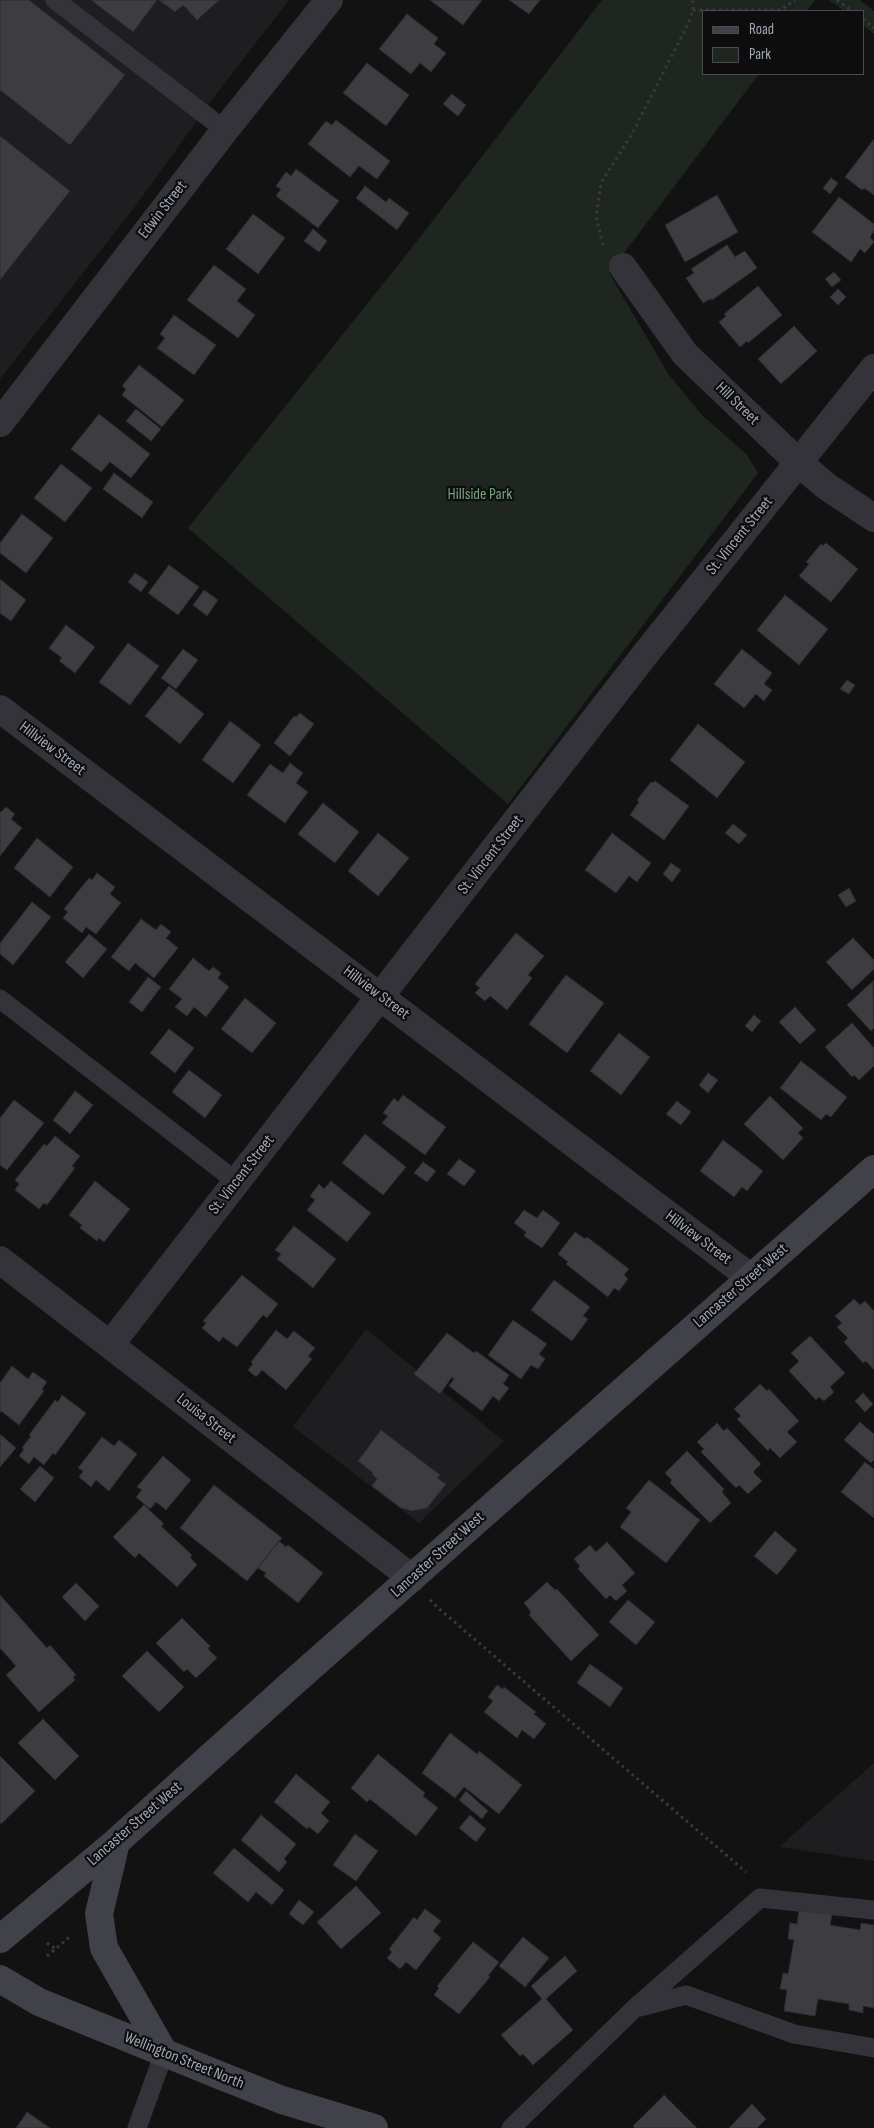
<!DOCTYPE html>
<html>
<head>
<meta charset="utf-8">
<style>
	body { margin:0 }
	#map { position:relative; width:874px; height:2128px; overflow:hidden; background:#121213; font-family:"Sofia Sans Condensed",sans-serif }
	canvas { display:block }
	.legend { position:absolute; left:702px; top:10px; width:162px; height:65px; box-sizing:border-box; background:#0d0d0e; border:1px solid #494b51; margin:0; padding:6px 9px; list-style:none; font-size:15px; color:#a2a7b5 }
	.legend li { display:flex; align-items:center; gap:10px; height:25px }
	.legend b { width:25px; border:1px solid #494b51 }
</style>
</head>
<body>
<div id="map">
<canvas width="874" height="2128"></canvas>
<ul class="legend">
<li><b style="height:6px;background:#414249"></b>Road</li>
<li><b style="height:14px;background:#1e261f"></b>Park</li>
</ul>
</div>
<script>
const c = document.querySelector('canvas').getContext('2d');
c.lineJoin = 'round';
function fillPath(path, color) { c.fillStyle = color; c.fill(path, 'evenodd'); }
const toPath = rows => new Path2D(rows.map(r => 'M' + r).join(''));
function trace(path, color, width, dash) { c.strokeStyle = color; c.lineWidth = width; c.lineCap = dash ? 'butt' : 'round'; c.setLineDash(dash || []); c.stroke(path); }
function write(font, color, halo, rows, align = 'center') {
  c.font = font + ' "Sofia Sans Condensed",sans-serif'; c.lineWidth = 4.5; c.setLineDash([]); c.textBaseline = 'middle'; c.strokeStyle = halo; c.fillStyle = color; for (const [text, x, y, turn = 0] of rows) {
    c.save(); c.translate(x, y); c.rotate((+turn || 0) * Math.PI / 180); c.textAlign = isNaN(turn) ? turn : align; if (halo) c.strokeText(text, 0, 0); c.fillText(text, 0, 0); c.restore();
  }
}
fillPath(toPath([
	[0,0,289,0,214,97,137,204,0,379],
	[366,1329,504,1441,419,1523,293,1427],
	[874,1763,874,1861,779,1847]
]), '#1e1e21');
fillPath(toPath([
	[602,0,815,0,807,11,703,11,703,74,759,74,609,273,669,375,702,415,747,455,758,473,508,804,188,528,418,240],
	[829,0,860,0,874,11,874,34,863,25,863,11,844,11]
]), '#1e261f');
const building = toPath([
	[0,0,29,0,125,75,70,145,0,90,0,0],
	[91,0,157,0,133,32,91,0],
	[159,0,219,0,197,20,183,5,175,12,159,0],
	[430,0,482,0,463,25,430,0],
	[509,0,540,0,529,14,509,0],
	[407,14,438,38,434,44,446,53,431,72,420,63,411,74,379,49,407,14],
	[367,63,409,95,386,126,343,93,367,63],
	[452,94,466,105,458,116,443,104,452,94],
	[336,120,390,161,377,179,359,166,350,177,308,144,326,121,332,125,336,120],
	[0,136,70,191,0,280,0,136],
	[874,139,874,195,864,188,862,190,845,177,874,139],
	[296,169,339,201,318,228,276,196,281,189,276,186,286,172,291,176,296,169],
	[831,178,838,183,830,194,823,188,831,178],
	[365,186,386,202,389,198,409,213,397,230,356,198,365,186],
	[717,195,738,232,685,262,665,225,717,195],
	[839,197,874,224,874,231,870,237,874,242,865,253,860,249,851,262,812,232,839,197],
	[253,214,285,238,258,274,226,249,253,214],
	[313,229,327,241,319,252,304,241,313,229],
	[727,245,735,257,745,251,757,268,712,300,710,299,703,303,686,278,694,273,691,269,727,245],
	[214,265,246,289,237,301,255,315,238,338,187,300,214,265],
	[834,272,841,280,832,287,825,279,834,272],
	[758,286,782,315,748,343,747,341,740,347,719,322,726,316,724,314,758,286],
	[838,289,846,297,838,305,830,297,838,289],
	[174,315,216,345,194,375,157,348,165,338,160,334,174,315],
	[794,326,817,351,781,384,758,359,794,326],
	[139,365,184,400,162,427,122,395,126,389,122,386,139,365],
	[136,409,161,429,151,441,126,421,136,409],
	[99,414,150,454,131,478,110,462,101,472,71,449,99,414],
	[61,464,92,488,65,522,34,498,61,464],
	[114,473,153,502,142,518,103,489,114,473],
	[22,514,53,538,26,573,0,553,0,543,22,514],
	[826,543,858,569,831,602,799,576,809,564,806,562,821,544,823,546,826,543],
	[169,565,199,587,178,615,148,593,169,565],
	[135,573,148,582,141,592,128,582,135,573],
	[0,579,26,600,11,621,0,613,0,579],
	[204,590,218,600,207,616,193,605,204,590],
	[785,595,828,629,799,665,757,630,785,595],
	[66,625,95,647,75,673,59,661,62,658,49,648,66,625],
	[128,643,159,666,130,705,99,682,128,643],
	[183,649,198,660,176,689,161,678,183,649],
	[742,649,772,673,764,684,772,690,764,701,756,694,744,708,714,684,742,649],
	[847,680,855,685,849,694,840,689,847,680],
	[169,686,204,714,180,744,145,716,169,686],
	[300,713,314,724,290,756,274,743,294,716,296,717,300,713],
	[230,721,261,745,233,783,202,760,230,721],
	[698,724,745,762,717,798,670,760,698,724],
	[290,763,303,773,296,783,308,792,285,823,247,795,270,764,283,773,290,763],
	[655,781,689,806,664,840,630,815,639,802,637,800,651,782,653,783,655,781],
	[323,803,359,832,335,863,298,834,323,803],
	[6,807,15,814,11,819,22,828,0,856,0,811,1,812,6,807],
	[733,824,747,835,739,844,725,833,733,824],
	[378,833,409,858,378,896,348,871,378,833],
	[612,833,651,863,637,882,629,876,616,893,585,870,612,833],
	[37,838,73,867,50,897,14,868,37,838],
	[671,863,681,870,672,882,663,874,671,863],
	[97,873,115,887,110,894,121,903,96,934,86,927,82,933,63,918,68,912,64,909,89,878,92,880,97,873],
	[849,888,856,901,846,907,838,895,849,888],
	[32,902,51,917,13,965,0,954,0,943,32,902],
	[141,919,156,930,161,924,171,932,166,938,178,948,154,978,135,963,129,971,111,957,141,919],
	[516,933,544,956,528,975,532,978,507,1010,490,996,485,1001,475,993,480,988,475,984,516,933],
	[89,934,107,949,83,978,65,962,89,934],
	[853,938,874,960,874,969,852,990,826,962,853,938],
	[193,958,209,971,213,967,221,973,218,978,229,987,206,1017,194,1007,187,1016,175,1007,182,999,169,989,193,958],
	[566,975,604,1003,567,1053,529,1024,566,975],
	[148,977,161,987,142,1012,129,1002,148,977],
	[873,981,874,1028,871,1031,847,1005,873,981],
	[245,998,276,1023,252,1053,221,1029,245,998],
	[795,1007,816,1030,800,1044,779,1022,795,1007],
	[754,1015,761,1021,752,1032,745,1026,754,1015],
	[852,1023,874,1048,874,1066,859,1080,854,1075,852,1077,825,1047,852,1023],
	[169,1029,194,1048,175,1073,150,1053,169,1029],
	[619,1033,650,1057,621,1095,590,1071,619,1033],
	[801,1061,847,1097,831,1117,826,1114,821,1120,780,1088,801,1061],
	[189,1070,222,1095,205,1118,172,1092,189,1070],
	[708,1073,718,1080,708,1093,699,1085,708,1073],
	[75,1091,93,1105,70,1134,53,1120,75,1091],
	[403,1095,446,1127,425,1155,382,1123,388,1116,383,1113,394,1098,398,1102,403,1095],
	[770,1096,803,1128,798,1133,803,1138,783,1160,744,1124,770,1096],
	[14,1100,44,1123,7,1170,0,1165,0,1118,14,1100],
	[677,1101,691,1112,681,1125,666,1114,677,1101],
	[365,1134,406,1167,383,1195,342,1163,365,1134],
	[55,1136,80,1156,72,1166,75,1168,47,1205,44,1203,39,1209,15,1190,19,1184,15,1180,44,1144,47,1146,55,1136],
	[723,1140,763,1171,747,1191,742,1187,734,1197,700,1171,723,1140],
	[459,1159,476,1171,464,1186,447,1174,459,1159],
	[423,1162,436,1171,427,1182,414,1173,423,1162],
	[95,1181,130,1209,104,1242,99,1238,97,1241,80,1228,82,1225,69,1215,95,1181],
	[331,1181,371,1213,347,1242,307,1210,315,1200,310,1196,319,1184,324,1189,331,1181],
	[524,1210,537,1218,543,1210,560,1223,542,1248,524,1236,526,1232,514,1223,524,1210],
	[294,1226,336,1259,313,1288,277,1259,281,1254,275,1250,294,1226],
	[575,1232,585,1239,587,1237,629,1269,624,1275,628,1279,619,1291,614,1288,608,1297,566,1264,568,1262,558,1254,575,1232],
	[242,1275,278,1304,267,1318,263,1315,237,1347,223,1337,219,1342,202,1328,206,1323,203,1321,242,1275],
	[554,1280,590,1307,583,1316,588,1319,572,1341,531,1310,554,1280],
	[854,1299,860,1305,865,1301,874,1311,874,1370,866,1361,863,1363,844,1342,848,1338,837,1327,842,1323,835,1316,854,1299],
	[513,1320,547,1344,539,1354,545,1359,538,1369,531,1365,521,1379,488,1355,513,1320],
	[276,1330,287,1339,294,1331,315,1348,308,1356,312,1359,286,1390,262,1370,256,1377,248,1370,253,1364,251,1362,276,1330],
	[447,1333,474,1353,476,1351,509,1375,503,1384,509,1388,499,1401,493,1396,482,1411,449,1386,454,1379,452,1377,440,1394,414,1374,447,1333],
	[810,1336,845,1373,830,1387,834,1392,824,1401,819,1397,816,1400,789,1371,799,1361,791,1353,810,1336],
	[12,1366,28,1379,33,1372,47,1382,42,1389,44,1391,19,1425,1,1411,0,1413,0,1383,12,1366],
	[760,1384,767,1391,769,1389,799,1421,787,1432,797,1442,780,1458,770,1448,768,1451,737,1419,741,1416,734,1409,760,1384],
	[863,1393,873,1404,865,1412,855,1401,863,1393],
	[62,1395,86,1413,55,1455,53,1453,44,1465,34,1457,29,1464,19,1456,24,1449,22,1448,31,1436,29,1435,55,1400,58,1402,62,1395],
	[860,1422,874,1434,874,1460,871,1463,844,1440,860,1422],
	[717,1423,724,1431,727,1428,761,1464,753,1472,762,1481,748,1494,739,1485,736,1488,701,1452,704,1449,697,1442,717,1423],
	[381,1430,440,1475,437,1478,446,1484,427,1508,412,1511,401,1508,372,1486,377,1479,372,1474,373,1473,358,1461,381,1430],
	[1,1435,16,1448,0,1467,0,1436,1,1435],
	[102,1437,114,1446,119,1440,137,1454,109,1491,96,1480,91,1487,79,1477,83,1471,78,1468,102,1437],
	[687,1451,724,1489,722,1492,731,1503,710,1523,670,1483,672,1480,665,1473,687,1451],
	[163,1456,191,1480,166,1510,156,1502,150,1509,136,1497,142,1490,137,1487,163,1456],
	[865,1462,874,1469,874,1518,841,1492,865,1462],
	[40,1466,54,1478,35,1502,20,1489,40,1466],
	[649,1480,700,1520,666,1563,620,1527,631,1512,626,1508,649,1480],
	[214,1485,282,1538,247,1581,180,1528,214,1485],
	[144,1505,164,1524,161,1526,192,1555,190,1557,197,1565,177,1587,139,1553,135,1558,113,1537,144,1505],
	[775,1531,797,1550,777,1575,754,1556,775,1531],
	[279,1541,286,1547,288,1545,323,1573,298,1603,264,1576,266,1573,258,1568,279,1541],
	[607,1542,635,1573,622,1585,627,1591,616,1601,610,1595,606,1599,578,1569,580,1566,574,1559,590,1545,596,1552,607,1542],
	[547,1582,555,1590,557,1589,599,1635,571,1661,529,1615,531,1612,524,1603,547,1582],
	[76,1583,99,1606,85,1621,62,1597,76,1583],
	[0,1595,47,1648,50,1645,76,1675,73,1677,75,1680,39,1712,6,1675,16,1666,0,1648,0,1595],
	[628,1600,655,1622,636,1645,609,1622,628,1600],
	[182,1618,210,1646,208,1649,217,1658,196,1678,187,1669,184,1672,156,1643,182,1618],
	[147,1651,184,1687,159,1712,122,1676,147,1651],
	[590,1664,623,1688,610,1707,577,1683,590,1664],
	[497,1685,503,1689,504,1687,536,1712,534,1714,546,1724,534,1739,522,1730,517,1738,484,1712,493,1701,488,1697,497,1685],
	[43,1719,79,1756,55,1780,18,1743,43,1719],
	[450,1733,477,1754,479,1751,522,1785,499,1814,464,1787,455,1798,422,1773,450,1733],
	[378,1754,425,1793,423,1796,438,1808,416,1836,370,1799,367,1802,351,1788,378,1754],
	[0,1756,35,1791,1,1824,0,1823,0,1756],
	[296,1774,330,1802,321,1813,329,1821,318,1834,309,1827,307,1829,274,1802,296,1774],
	[466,1791,488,1811,482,1819,459,1800,466,1791],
	[261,1815,296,1844,284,1859,287,1862,279,1872,241,1840,261,1815],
	[470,1815,486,1829,476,1842,459,1828,470,1815],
	[355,1834,378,1851,356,1881,333,1865,355,1834],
	[234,1848,284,1890,272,1905,256,1892,248,1902,213,1873,234,1848],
	[356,1886,381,1913,341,1949,317,1922,356,1886],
	[299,1900,314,1912,303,1925,289,1914,299,1900],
	[800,1904,833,1909,830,1925,860,1930,861,1923,874,1925,874,2008,863,2006,863,2013,849,2010,849,2004,818,1999,815,2016,784,2011,787,1990,780,1989,783,1973,788,1974,794,1940,788,1939,790,1923,797,1924,800,1904],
	[425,1909,441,1921,433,1931,441,1938,416,1970,406,1962,400,1969,387,1958,392,1952,389,1949,414,1917,417,1920,425,1909],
	[523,1937,549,1958,525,1987,499,1966,523,1937],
	[473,1942,499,1962,488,1976,490,1977,459,2014,434,1995,439,1988,437,1986,473,1942],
	[565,1956,577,1971,546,1999,573,2030,533,2065,523,2054,520,2056,501,2035,542,1999,531,1986,565,1956],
	[664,2095,697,2128,635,2128,633,2126,664,2095],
	[752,2104,766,2119,757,2128,729,2128,752,2104],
	[27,2112,50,2128,16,2128,27,2112]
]);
fillPath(building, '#3c3c41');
trace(building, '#2c2c30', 1);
trace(toPath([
	[837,0,852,11],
	[693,10,781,10,795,0],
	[863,19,874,28],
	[603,245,596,217,601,183,632,134,689,22,693,10,693,0],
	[430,1600,437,1607,746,1872],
	[47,1943,56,1949],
	[47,1956,72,1935]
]), '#393a40', 3, [2.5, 4]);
trace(toPath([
	[55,0,225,130],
	[0,999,237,1182],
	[640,2007,686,1995,794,2034,874,2048],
	[137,2128,164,2053],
	[511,2128,635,2008,760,1898,874,1910]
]), '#333339', 19);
trace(toPath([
	[623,267,685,354,799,463,826,486,874,518],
	[0,423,225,130,329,0],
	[0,709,750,1277],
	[0,1260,412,1578],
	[110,1345,643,657,874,368]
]), '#333339', 28);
trace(toPath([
	[116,1842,99,1914,104,1948,164,2053],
	[0,1939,116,1842,288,1687,874,1169],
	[0,1979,39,2002,224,2077,282,2100,374,2128]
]), '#414249', 28);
write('16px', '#a2a7b5', '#0d0d0e', [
	["Edwin Street",163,210,-52],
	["Hill Street",737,404,44],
	["St. Vincent Street",740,536,-51],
	["Hillview Street",52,749,37],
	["St. Vincent Street",491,855,-52],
	["Hillview Street",376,993,37],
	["St. Vincent Street",242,1175,-52],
	["Hillview Street",698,1238,37],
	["Lancaster Street West",741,1286,-41],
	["Louisa Street",206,1419,38],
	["Lancaster Street West",438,1555,-42],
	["Lancaster Street West",135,1824,-41],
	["Wellington Street North",184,2061,22]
]);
write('16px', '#78a17d', '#0d0d0e', [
	["Hillside Park",480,495]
]);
</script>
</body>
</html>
